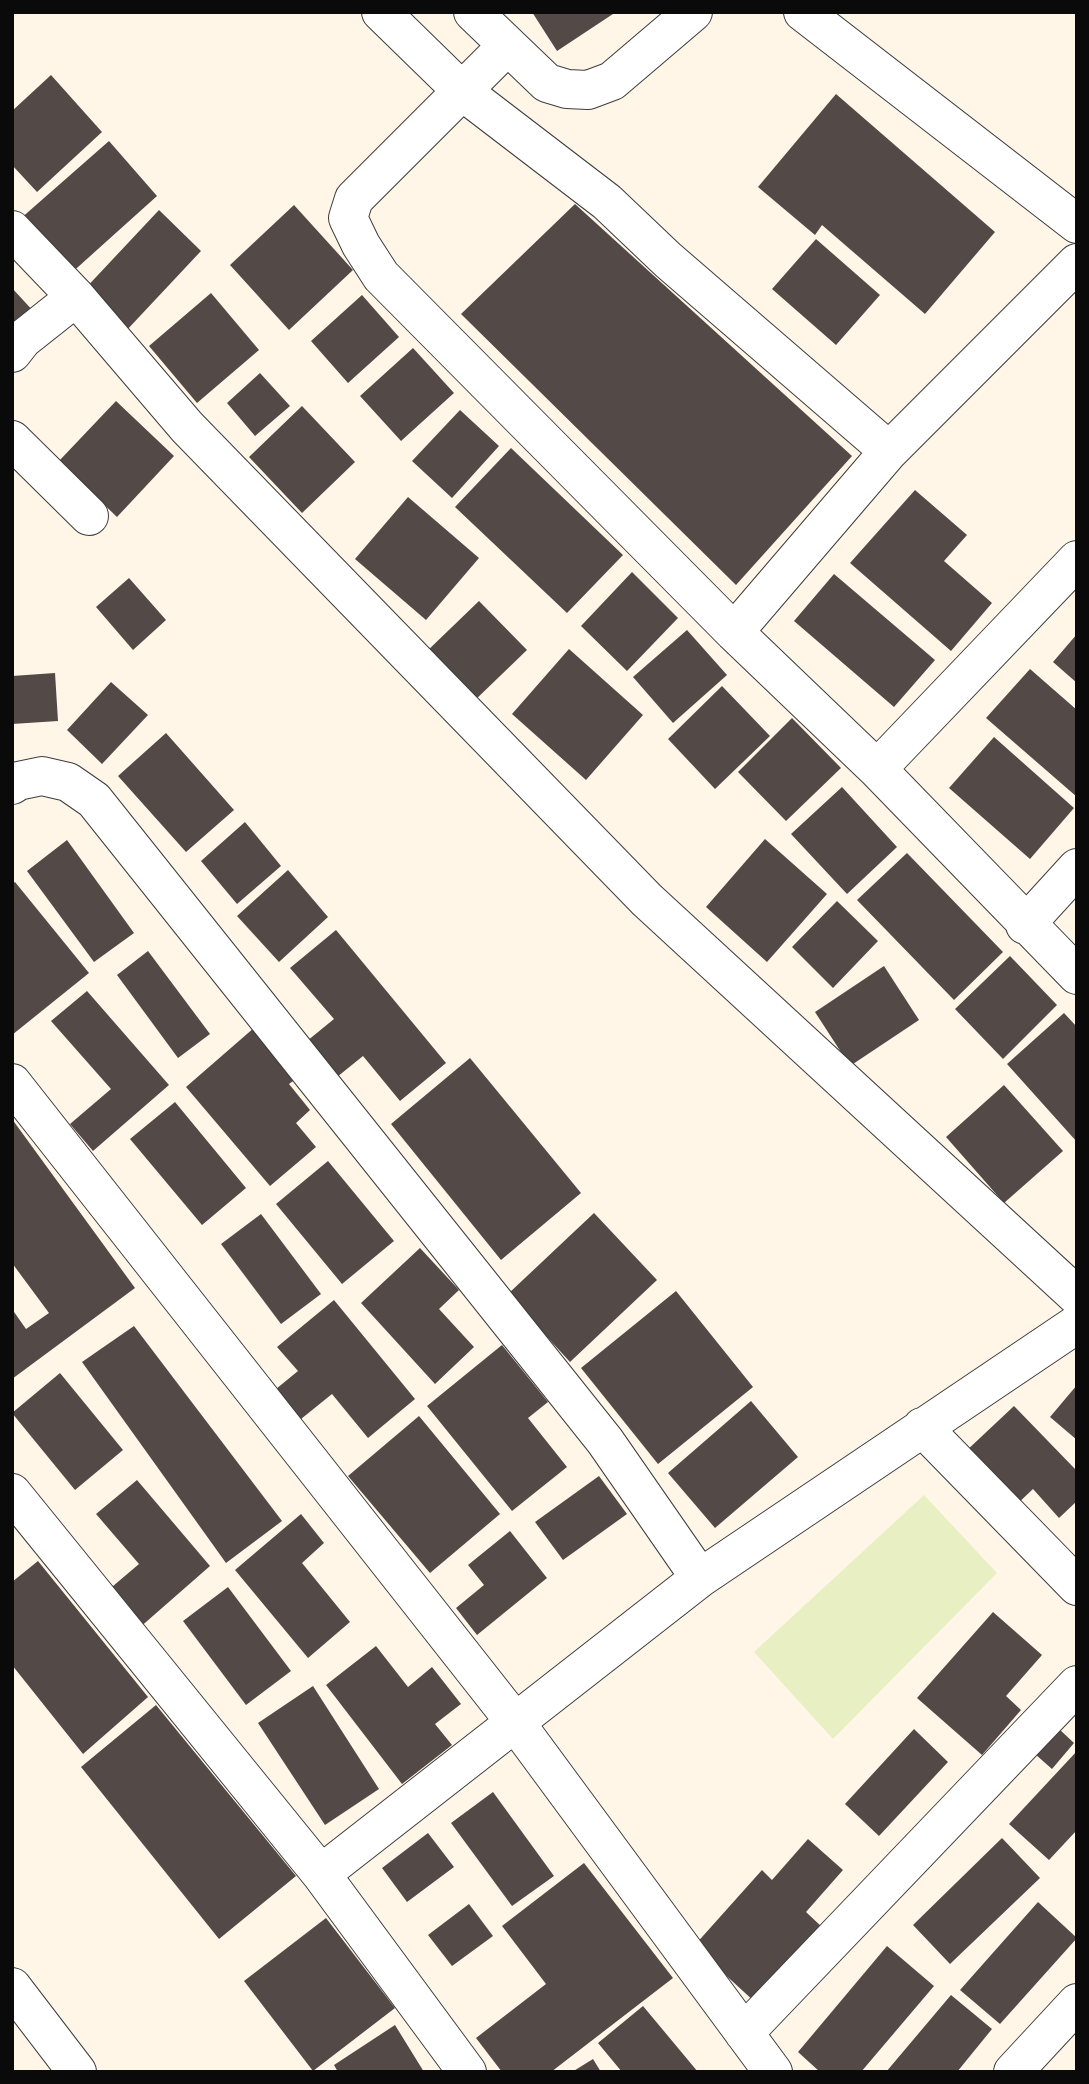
<!DOCTYPE html>
<html>
<head>
<meta charset="utf-8">
<style>
	body { margin:0 }
	#map { position:relative; width:1089px; height:2084px; overflow:hidden; background:#fff6e7; font-family:"Zilla Slab",serif }
	canvas { display:block }
	.frame { position:absolute; inset:0; border:14px solid #0a0a0a; pointer-events:none }
</style>
</head>
<body>
<div id="map">
<canvas width="1089" height="2084"></canvas>
<div class="frame"></div>
</div>
<script>
const c = document.querySelector('canvas').getContext('2d');
c.lineJoin = 'round';
function fillPath(path, color) { c.fillStyle = color; c.fill(path, 'evenodd'); }
const toPath = rows => new Path2D(rows.map(r => 'M' + r).join(''));
function trace(path, color, width, dash) { c.strokeStyle = color; c.lineWidth = width; c.lineCap = dash ? 'butt' : 'round'; c.setLineDash(dash || []); c.stroke(path); }
fillPath(toPath([
	[924,1495,997,1573,833,1739,754,1652]
]), '#e8f0c3');
fillPath(toPath([
	[532,12,616,12,557,51],
	[51,75,102,132,37,192,12,165,12,111],
	[836,94,995,232,925,314,822,225,815,235,758,187],
	[109,141,157,196,68,276,19,220],
	[575,204,852,456,736,585,461,314],
	[294,205,353,270,289,330,230,265],
	[159,210,201,251,125,332,82,292],
	[816,239,880,295,836,345,772,289],
	[12,288,35,313,12,333],
	[211,293,259,350,197,403,149,346],
	[362,295,399,337,348,383,311,341],
	[413,348,454,393,401,441,360,396],
	[260,373,290,406,255,436,227,403],
	[116,401,174,456,117,517,59,461],
	[302,406,355,462,302,513,249,457],
	[460,410,499,446,452,498,412,461],
	[511,448,623,555,567,613,455,507],
	[915,490,967,535,944,561,992,603,951,651,850,563],
	[408,497,479,558,426,620,355,559],
	[632,572,678,618,627,671,581,626],
	[834,574,935,660,894,707,794,621],
	[129,578,166,620,133,650,96,607],
	[479,601,527,650,472,703,424,654],
	[687,630,727,675,673,723,633,677],
	[1077,634,1077,683,1053,662],
	[569,649,643,715,586,780,512,714],
	[1030,669,1077,710,1077,797,986,718],
	[55,673,58,721,12,724,12,676],
	[111,682,148,715,102,764,67,730],
	[722,686,770,736,715,789,668,739],
	[792,718,841,768,786,821,738,772],
	[166,733,234,810,186,852,118,776],
	[994,737,1074,808,1030,859,949,788],
	[842,787,897,847,847,894,791,834],
	[245,822,281,866,237,904,201,861],
	[765,839,827,894,767,962,706,907],
	[67,840,134,933,94,962,27,871],
	[907,853,1003,952,954,1000,857,900],
	[288,870,328,917,279,962,237,916],
	[15,882,89,973,12,1035,12,884],
	[837,901,878,941,833,988,792,947],
	[336,930,446,1063,400,1101,363,1056,337,1077,307,1041,334,1019,290,968],
	[148,951,210,1034,178,1058,117,975],
	[1010,956,1057,1005,1003,1059,955,1009],
	[884,966,919,1020,850,1066,815,1012],
	[87,991,169,1085,93,1151,70,1124,111,1089,51,1021],
	[1064,1013,1077,1027,1077,1142,1007,1064],
	[255,1027,297,1078,289,1084,310,1110,296,1123,316,1147,270,1186,186,1087],
	[470,1058,581,1193,501,1260,391,1124],
	[1004,1085,1063,1151,1004,1203,946,1137],
	[175,1102,246,1188,202,1225,130,1139],
	[12,1119,135,1288,12,1379,12,1309,26,1329,49,1313,12,1263],
	[328,1161,394,1241,342,1284,276,1204],
	[594,1213,657,1280,570,1362,508,1294],
	[261,1214,321,1294,281,1324,221,1244],
	[420,1248,459,1290,439,1309,474,1347,435,1384,361,1303],
	[676,1291,753,1387,658,1464,581,1368],
	[334,1300,415,1399,368,1438,332,1394,301,1419,276,1389,298,1371,277,1347],
	[134,1326,282,1521,226,1563,82,1362],
	[502,1345,548,1402,528,1418,567,1467,512,1511,427,1406],
	[60,1373,123,1450,75,1490,12,1413],
	[1077,1385,1077,1440,1050,1417],
	[751,1401,798,1457,715,1528,668,1473],
	[1014,1406,1077,1471,1077,1501,1059,1518,1033,1489,1014,1507,964,1453],
	[419,1416,500,1514,430,1573,348,1476],
	[599,1476,627,1514,563,1560,535,1522],
	[137,1480,210,1566,138,1629,106,1592,139,1564,96,1514],
	[301,1514,324,1543,302,1563,350,1622,308,1658,235,1570],
	[510,1531,547,1578,477,1635,456,1608,484,1585,468,1565],
	[38,1561,148,1697,83,1754,12,1665,12,1582],
	[228,1587,291,1671,246,1705,183,1621],
	[993,1612,1042,1655,1006,1696,1021,1710,982,1755,917,1698],
	[376,1646,408,1687,432,1667,461,1704,435,1724,452,1745,402,1784,326,1685],
	[313,1686,379,1789,325,1825,258,1723],
	[156,1705,296,1876,219,1939,81,1767],
	[1058,1728,1074,1743,1052,1769,1035,1754],
	[914,1729,948,1762,879,1836,845,1804],
	[1077,1751,1077,1830,1049,1860,1009,1824],
	[493,1792,554,1876,512,1906,451,1823],
	[428,1833,454,1867,407,1902,382,1868],
	[1002,1838,1040,1878,950,1964,913,1925],
	[808,1839,843,1870,806,1912,823,1928,756,2003,694,1946,762,1870,772,1880],
	[584,1863,673,1978,551,2072,502,2072,476,2038,546,1984,502,1926],
	[1038,1902,1077,1938,1000,2024,960,1990],
	[469,1904,493,1936,452,1966,428,1935],
	[326,1918,395,2008,313,2071,244,1981],
	[887,1946,934,1986,861,2072,820,2072,798,2052],
	[951,1995,992,2029,957,2072,886,2072],
	[643,2006,698,2072,622,2072,598,2043],
	[395,2025,424,2072,338,2072,334,2065],
	[593,2059,601,2072,572,2072]
]), '#534946');
const minor = toPath([
	[381,12,462,91,607,202,668,260,889,451],
	[473,12,547,83,567,89,588,90,612,81,693,12],
	[803,12,1077,224],
	[507,46,354,199,348,218,361,245,381,276,734,632,877,769,1077,975],
	[12,230,76,297,187,427,647,900,1077,1296],
	[12,353,23,339,76,297],
	[12,440,89,516],
	[734,632,889,451,1077,263],
	[877,769,1077,560],
	[12,785,18,781,42,776,68,782,94,800,605,1441,700,1578],
	[1025,925,1077,868],
	[12,1083,515,1722,773,2072],
	[922,1427,1077,1586],
	[12,1493,321,1874,467,2072],
	[321,1874,700,1578,1077,1324],
	[12,1987,77,2072],
	[744,2033,1077,1685],
	[1013,2072,1077,2003]
]);
trace(minor, '#3d3d3d', 40);
trace(minor, '#fff', 38);
</script>
</body>
</html>
